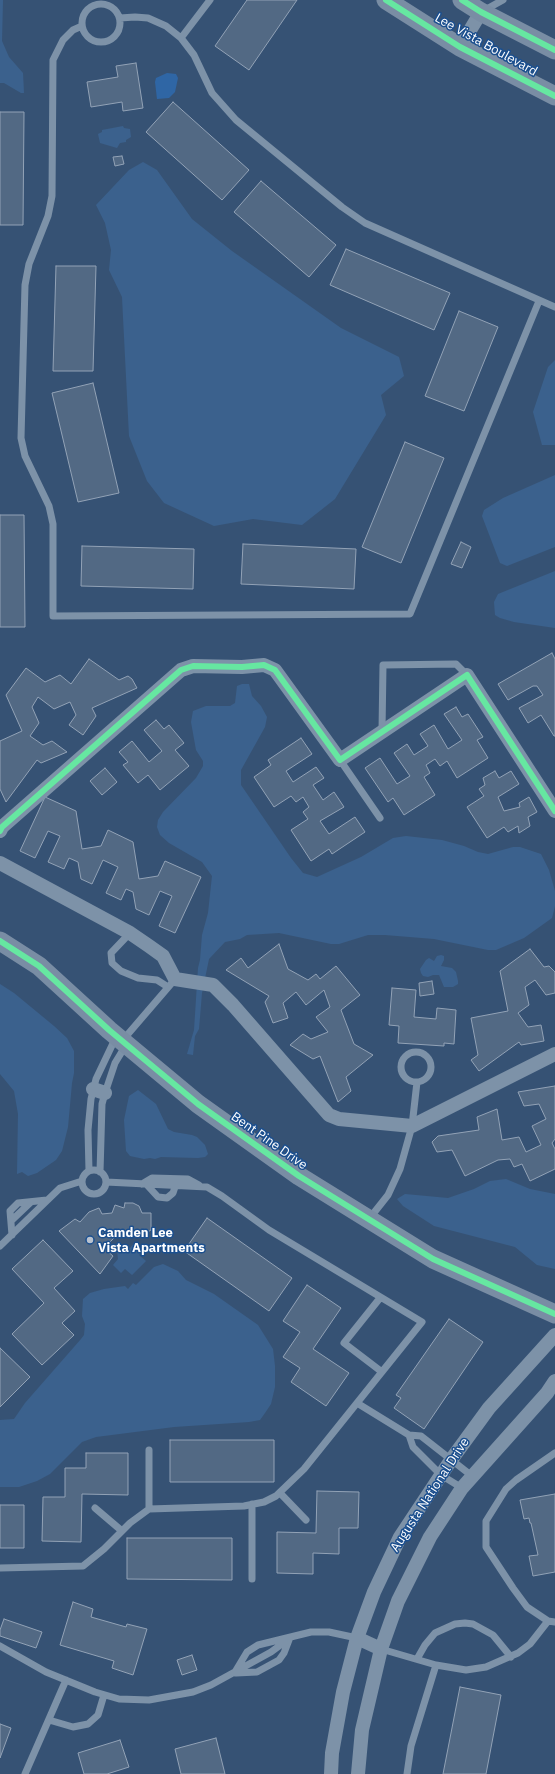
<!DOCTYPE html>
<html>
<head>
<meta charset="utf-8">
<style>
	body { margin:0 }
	canvas { display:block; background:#365274 }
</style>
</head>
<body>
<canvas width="555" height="1774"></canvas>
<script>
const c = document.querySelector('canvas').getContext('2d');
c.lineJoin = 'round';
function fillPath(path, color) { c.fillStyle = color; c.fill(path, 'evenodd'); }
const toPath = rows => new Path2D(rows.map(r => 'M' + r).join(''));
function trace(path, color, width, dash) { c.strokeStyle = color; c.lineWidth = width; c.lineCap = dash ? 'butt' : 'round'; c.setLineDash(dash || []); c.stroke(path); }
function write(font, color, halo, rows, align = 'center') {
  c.font = font + ' "IBM Plex Sans",sans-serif'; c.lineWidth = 3; c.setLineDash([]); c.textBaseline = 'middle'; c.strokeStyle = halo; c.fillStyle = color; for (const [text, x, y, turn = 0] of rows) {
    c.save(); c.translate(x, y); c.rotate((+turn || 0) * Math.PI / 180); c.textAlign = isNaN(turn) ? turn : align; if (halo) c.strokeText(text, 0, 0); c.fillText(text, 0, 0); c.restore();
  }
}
fillPath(toPath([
	[167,73,176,74,178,78,175,92,169,98,157,99,155,82,156,78]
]), '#2f66a5');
fillPath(toPath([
	[0,0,3,0,2,41,9,57,23,73,24,93,21,93,4,83,0,83],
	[123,126,124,128,130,129,131,137,126,140,126,142,120,143,117,148,100,143,98,134,102,132,102,130],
	[143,162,157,170,192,219,232,251,341,328,399,357,404,376,381,395,386,415,335,499,302,525,253,519,214,526,164,503,147,481,129,436,122,297,109,270,111,250,105,223,96,205,129,170],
	[555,360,555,445,542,445,533,412,548,367],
	[555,475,555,547,507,566,500,563,482,516,484,510,503,498],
	[555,571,555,628,514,622,500,618,495,615,494,602,498,594],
	[242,684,249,684,252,696,261,706,267,717,265,727,241,770,241,785,291,858,303,873,317,877,361,857,393,838,406,836,442,840,464,846,478,852,488,854,513,847,520,847,541,854,549,870,555,891,555,906,552,918,524,938,496,950,488,950,434,939,385,935,368,935,339,944,331,944,279,933,247,935,240,939,225,942,209,959,202,993,199,1029,195,1036,193,1055,187,1054,194,1030,198,968,200,960,202,935,208,913,212,876,202,862,169,843,160,835,157,827,158,820,163,812,196,778,203,766,203,761,196,750,191,722,193,711,206,706,230,706,235,703,237,686],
	[441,955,444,956,444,960,441,966,452,968,456,972,458,981,458,984,453,987,444,987,439,975,433,975,428,977,423,976,421,973,420,969,426,960,429,958,434,961,437,956],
	[0,984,14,993,54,1026,67,1038,74,1051,74,1073,72,1083,68,1127,62,1151,56,1160,37,1173,28,1176,22,1172,17,1174,18,1114,14,1091,0,1074],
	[138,1090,156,1104,168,1129,174,1132,192,1135,197,1137,205,1145,208,1154,205,1157,198,1158,161,1157,155,1159,150,1158,144,1159,130,1156,126,1151,124,1120,129,1096],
	[506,1179,530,1189,555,1194,555,1269,537,1265,515,1247,434,1226,403,1206,397,1199,405,1194,448,1198,474,1189,490,1181],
	[135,1242,143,1250,139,1255,146,1261,132,1275,125,1269,121,1273,113,1265,118,1259,117,1251,125,1246,130,1248],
	[163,1264,178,1271,186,1280,214,1294,258,1325,273,1349,275,1366,275,1387,271,1404,265,1413,260,1420,249,1422,174,1427,96,1437,82,1442,50,1474,37,1481,19,1487,0,1487,0,1420,14,1419,25,1403,81,1339,84,1335,85,1324,82,1316,83,1299,90,1293,104,1289,125,1286,128,1289,133,1283,136,1285,154,1267]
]), '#3b618d');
const building = toPath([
	[247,0,297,0,249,70,215,46,247,0],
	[136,63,143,108,123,111,122,102,91,107,87,82,118,77,116,66,136,63],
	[173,102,249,170,222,200,146,132,173,102],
	[0,112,24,112,23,225,0,225,0,112],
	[122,156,124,164,115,166,113,157,122,156],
	[261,181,336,245,309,277,234,212,261,181],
	[346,249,450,293,434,330,330,285,346,249],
	[56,266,96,266,93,371,53,371,56,266],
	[459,311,498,327,464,411,425,396,459,311],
	[93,383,119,493,78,502,52,393,93,383],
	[405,442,444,458,401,563,362,547,405,442],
	[0,515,24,515,25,627,0,627,0,515],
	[461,542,471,547,462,568,451,564,461,542],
	[243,544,356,549,354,589,241,584,243,544],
	[82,546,194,549,193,589,81,586,82,546],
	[552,653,555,659,555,736,554,736,541,715,528,723,519,708,543,695,537,686,533,686,508,700,498,684,552,653],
	[89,659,119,680,128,676,132,679,137,688,92,708,96,716,83,735,69,725,76,715,70,702,54,709,38,697,32,707,39,723,30,736,43,745,52,741,67,752,41,763,37,760,6,802,0,789,0,741,22,731,6,695,26,668,45,682,60,675,71,684,89,659],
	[456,707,462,717,468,714,483,737,477,740,488,758,457,778,447,761,440,766,435,759,426,765,430,773,424,777,435,795,404,815,393,798,388,802,365,768,380,758,397,784,410,776,394,753,407,744,414,755,428,746,420,734,434,725,448,749,462,740,444,714,456,707],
	[156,720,164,729,169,725,184,743,175,750,189,766,160,790,148,775,138,783,123,765,128,762,119,752,132,741,149,762,162,751,144,730,156,720],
	[301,738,312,754,286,771,293,782,316,767,324,778,313,785,323,800,334,792,344,807,320,821,329,834,355,817,365,832,332,854,329,849,311,861,291,830,308,819,303,812,309,807,303,797,296,802,291,796,274,807,254,777,271,765,268,760,301,738],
	[105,768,117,782,102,795,90,781,105,768],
	[495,771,499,778,511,771,519,784,498,797,504,811,520,807,519,803,529,797,537,812,528,817,530,826,519,833,518,826,508,832,504,827,487,838,467,807,484,796,479,789,485,785,483,778,495,771],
	[45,797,76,811,82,849,101,846,108,830,133,842,139,879,158,876,165,861,201,877,175,933,159,926,172,896,160,891,149,915,136,909,133,892,126,889,121,900,106,893,118,867,103,860,92,884,81,879,78,862,69,858,64,869,48,862,60,836,48,831,35,858,20,851,45,797],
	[279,944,288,969,308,980,316,974,320,979,336,966,360,995,341,1010,354,1044,373,1055,346,1077,351,1091,338,1102,320,1056,313,1059,290,1045,303,1034,311,1039,328,1032,316,1017,330,1007,324,990,306,1005,296,992,283,1003,288,1018,273,1023,265,1002,269,996,226,970,241,958,248,968,279,944],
	[530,949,544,967,549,966,555,972,555,993,546,995,535,980,525,987,529,1005,518,1013,528,1027,541,1025,544,1041,521,1045,519,1042,479,1071,471,1060,478,1055,471,1018,508,1011,500,971,530,949],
	[432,981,434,994,420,996,419,983,432,981],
	[392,988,416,990,414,1017,436,1019,437,1008,456,1010,454,1044,444,1043,444,1046,398,1043,399,1026,389,1025,392,988],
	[555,1086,555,1139,552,1143,555,1149,555,1169,530,1181,522,1164,514,1167,510,1159,498,1160,465,1176,452,1150,437,1152,432,1142,438,1136,479,1130,477,1117,497,1109,502,1140,519,1137,526,1152,541,1145,532,1126,546,1119,539,1104,524,1106,518,1092,555,1086],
	[125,1203,133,1203,139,1206,142,1213,151,1213,151,1230,141,1236,116,1236,109,1243,106,1250,113,1256,100,1274,59,1231,75,1219,80,1222,89,1212,99,1208,102,1214,112,1213,115,1205,124,1208,125,1203],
	[207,1218,292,1278,269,1311,184,1251,207,1218],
	[43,1240,73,1271,54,1288,75,1311,62,1323,74,1335,42,1365,12,1334,44,1303,12,1269,43,1240],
	[307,1285,341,1308,313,1349,349,1373,326,1406,291,1382,300,1368,283,1357,300,1332,283,1321,307,1285],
	[449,1319,483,1342,424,1429,394,1408,401,1398,396,1395,449,1319],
	[0,1348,30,1377,0,1407,0,1348],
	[170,1440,274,1440,274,1482,170,1482,170,1440],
	[86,1453,128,1453,128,1495,82,1494,81,1542,42,1541,43,1497,65,1497,65,1468,86,1468,86,1453],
	[317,1491,359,1492,358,1528,339,1528,339,1554,313,1553,313,1574,277,1573,277,1532,316,1533,317,1491],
	[555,1494,555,1572,533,1576,529,1556,538,1555,531,1523,530,1523,529,1518,524,1519,520,1500,555,1494],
	[0,1505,24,1505,24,1548,0,1548,0,1505],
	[127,1538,232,1538,232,1580,127,1579,127,1538],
	[73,1602,93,1609,91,1617,126,1627,127,1624,147,1629,133,1675,112,1668,114,1661,60,1645,73,1602],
	[4,1619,42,1632,36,1648,0,1636,0,1630,4,1619],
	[192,1655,197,1670,182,1675,177,1660,192,1655],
	[460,1687,501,1695,486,1774,443,1774,460,1687],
	[0,1724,11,1728,0,1758,0,1724],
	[216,1738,225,1774,181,1774,175,1749,216,1738],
	[120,1740,129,1767,107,1774,84,1774,78,1753,120,1740]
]);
fillPath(building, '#526984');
trace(building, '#92a2b6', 1);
trace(toPath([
	'82 23a19 19 0 1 1 38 0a19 19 0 1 1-38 0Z',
	[483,11,503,0],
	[120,18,135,17,148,18,166,26,181,38,194,55,212,93,236,120,342,207,365,223,555,307],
	[82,26,73,30,63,40,53,60,52,196,48,216,29,264,25,285,21,438,25,456,49,506,53,524,53,616,410,614,539,301],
	[181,38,210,0],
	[382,731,383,665,456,664,467,675],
	[340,760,380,818],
	[130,933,111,953,112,963,121,971,138,978,157,980,168,987],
	[122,1041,171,984],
	'401 1067a15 15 0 1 1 30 0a15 15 0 1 1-30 0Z',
	'82 1182a12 12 0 1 1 24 0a12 12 0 1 1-24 0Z',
	[89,1171,88,1130,91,1099,96,1079,116,1037],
	[100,1172,102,1104,105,1093,115,1063,126,1045],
	[142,1184,152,1178,188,1179,199,1185],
	[147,1185,158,1197,167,1198,173,1193,177,1181],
	[369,1219,388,1195,400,1169,412,1126,417,1082],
	[11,1221,31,1202],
	[12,1235,10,1211,18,1203,47,1200],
	[0,1246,60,1188,82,1181],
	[380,1298,344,1343,382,1372],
	[357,1403,409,1435,421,1436,472,1476],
	[409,1435,413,1447,441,1475,462,1488],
	[149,1450,149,1509],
	[555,1453,516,1480,506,1489,486,1521,486,1547,513,1588,527,1607,548,1621,555,1622],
	[280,1493,306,1520],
	[252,1504,252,1579],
	[95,1508,122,1531],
	[0,1568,83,1566,104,1549,130,1523,149,1509,244,1506,264,1502,276,1496,304,1469,422,1322,269,1230,222,1196,207,1187,106,1182],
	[0,1646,46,1672,95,1692,119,1699,149,1700,193,1692,211,1685,271,1652,290,1638],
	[381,1649,436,1665,466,1670,486,1667,518,1653,530,1644,548,1621],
	[417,1659,425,1645,435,1633,455,1624,465,1623,473,1624,493,1635,511,1657],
	[235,1672,247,1652,258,1645,311,1632,329,1632,357,1638],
	[236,1673,257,1672,279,1660,284,1653,289,1640],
	[49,1720,73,1727,88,1724,98,1715,104,1695],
	[25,1774,66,1680],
	[407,1774,411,1746,436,1665]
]), '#7d92a8', 7);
trace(toPath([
	[460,47,481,12],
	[0,831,2,827,181,670,193,666,242,667,264,665,275,670,340,760,467,675,555,811],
	[0,863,130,933,149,946,163,956,175,979,213,985,233,1005,329,1115,339,1119,412,1126,555,1054],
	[93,1089,105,1093],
	[357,1638,381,1649],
	[331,1774,332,1753,343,1692,357,1638,374,1592,400,1537,451,1460,489,1408,555,1335],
	[358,1774,362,1730,381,1649,398,1601,430,1537,462,1488,547,1393,555,1381]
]), '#7d92a8', 14);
trace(toPath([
	[386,0,460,47,555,96],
	[462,0,481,12,555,50],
	[0,941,39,966,109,1030,198,1104,299,1176,433,1259,555,1314]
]), '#798da4', 19);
trace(toPath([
	[386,0,460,47,555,96],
	[462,0,481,12,555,50],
	[0,831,2,827,181,670,193,666,242,667,264,665,275,670,340,760,467,675,555,811],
	[0,941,39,966,109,1030,198,1104,299,1176,433,1259,555,1314]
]), '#66e7a1', 6);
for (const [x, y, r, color] of [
	[90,1240,4,"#b9c2ce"]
]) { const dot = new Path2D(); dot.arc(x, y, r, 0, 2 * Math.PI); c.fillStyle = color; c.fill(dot); trace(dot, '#1b4f8f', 1.5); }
write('13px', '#fff', '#1b4f8f', [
	["Lee Vista Boulevard",486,45,29],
	["Bent Pine Drive",269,1141,35],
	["Augusta National Drive",430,1495,-57]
]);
write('bold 13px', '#fff', '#1b4f8f', [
	["Camden Lee",98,1233],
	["Vista Apartments",98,1248]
], 'left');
</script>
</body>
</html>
